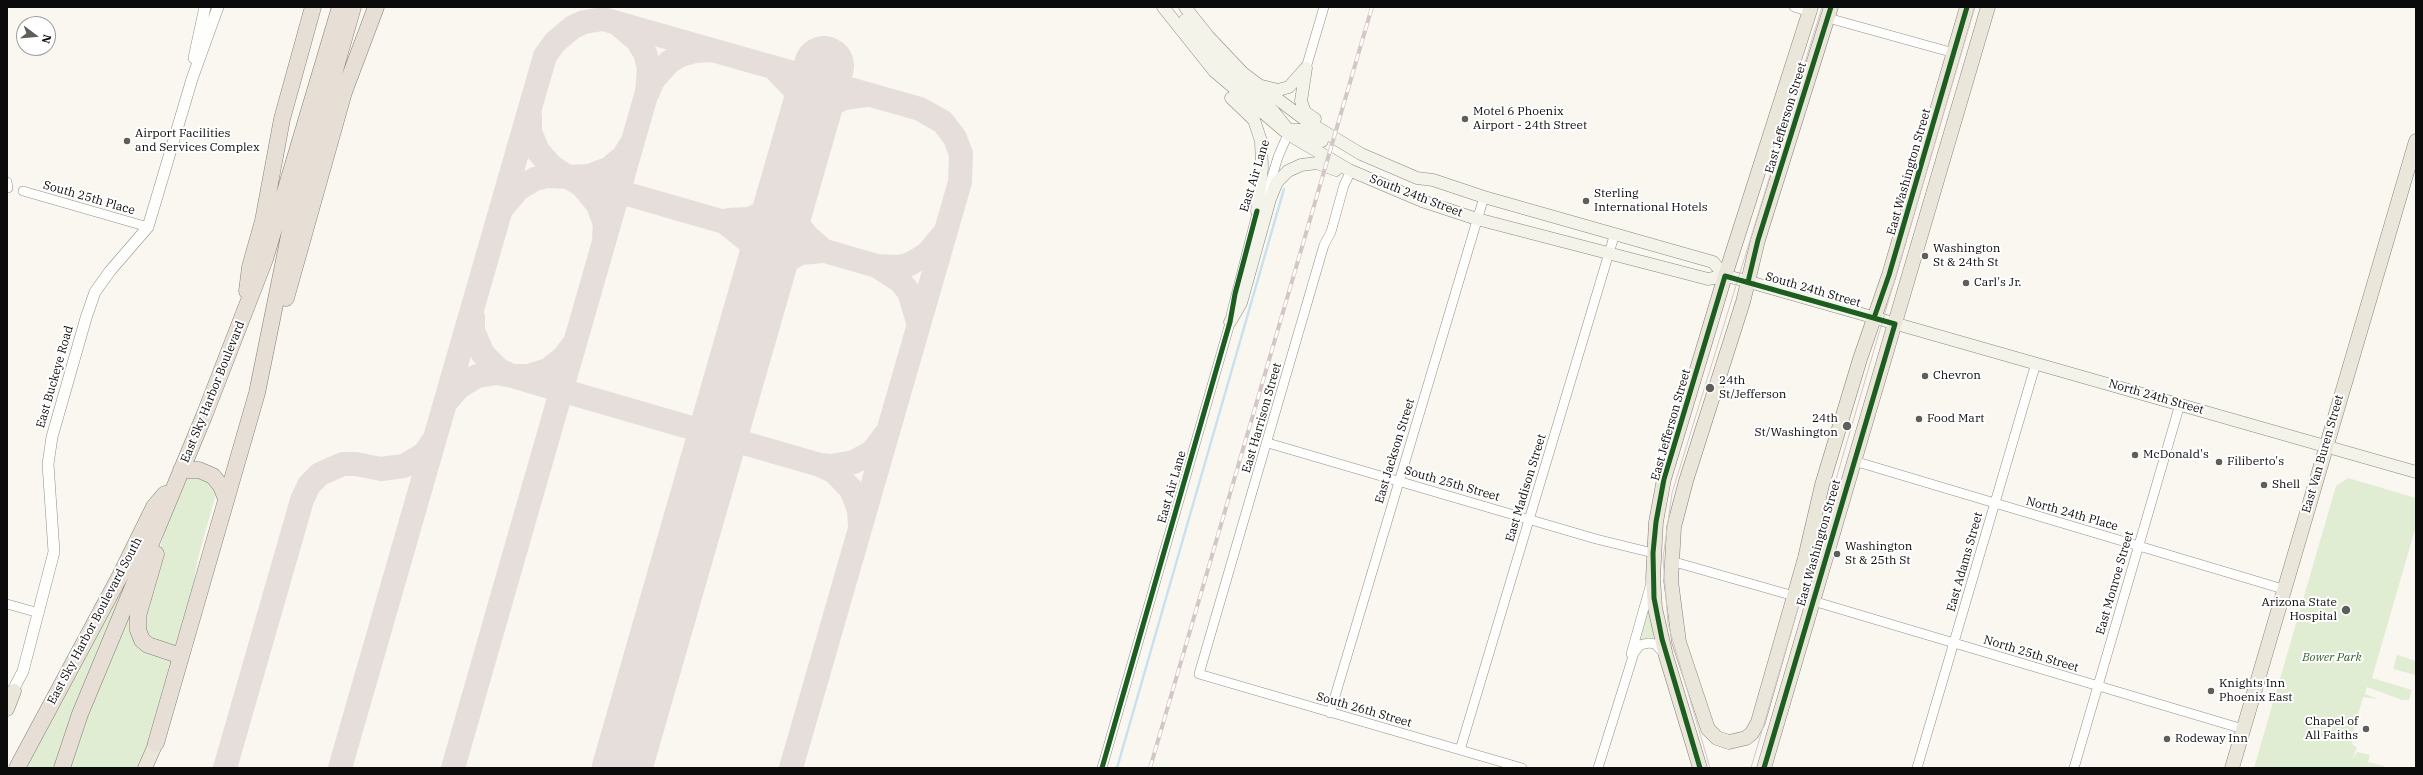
<!DOCTYPE html>
<html>
<head>
<meta charset="utf-8">
<style>
	body { margin:0 }
	#map { position:relative; width:2423px; height:775px; overflow:hidden; background:#f9f7f0; font-family:"IBM Plex Serif",serif }
	canvas { display:block }
	.frame { position:absolute; inset:0; border:8px solid #0b0b0b; pointer-events:none }
	.north { position:absolute; left:16px; top:16px; width:40px; height:40px; box-sizing:border-box; background:#fff; border:1px solid #9d9d9d; border-radius:50%; rotate:106deg; font-size:11px; font-weight:700; line-height:16px; text-align:center; color:#0b0b0b }
	.north::after { content:''; display:block; margin:auto; width:14px; height:18px; background:#5e5e5b; clip-path:polygon(50% 0,100% 100%,50% 72%,0 100%) }
</style>
</head>
<body>
<div id="map">
<canvas width="2423" height="775"></canvas>
<div class="frame"></div>
<div class="north">N</div>
</div>
<script>
const c = document.querySelector('canvas').getContext('2d');
c.lineJoin = 'round';
function fillPath(path, color) { c.fillStyle = color; c.fill(path, 'evenodd'); }
const toPath = rows => new Path2D(rows.map(r => 'M' + r).join(''));
function trace(path, color, width, dash) { c.strokeStyle = color; c.lineWidth = width; c.lineCap = dash ? 'butt' : 'round'; c.setLineDash(dash || []); c.stroke(path); }
function write(font, color, halo, rows, align = 'center') {
  c.font = font + ' "IBM Plex Serif",serif'; c.lineWidth = 4; c.setLineDash([]); c.textBaseline = 'middle'; c.strokeStyle = halo; c.fillStyle = color; for (const [text, x, y, turn = 0] of rows) {
    c.save(); c.translate(x, y); c.rotate((+turn || 0) * Math.PI / 180); c.textAlign = isNaN(turn) ? turn : align; if (halo) c.strokeText(text, 0, 0); c.fillText(text, 0, 0); c.restore();
  }
}
fillPath(toPath([
	[191,475,211,483,216,494,198,558,189,608,178,643,174,646,150,644,141,616,170,513,185,478],
	[2348,478,2416,498,2416,526,2372,678,2412,690,2409,700,2402,700,2367,687,2365,694,2378,699,2363,697,2351,739,2353,745,2357,747,2353,759,2357,752,2370,755,2368,762,2384,766,2383,768,2254,768,2336,486],
	[119,592,122,594,55,768,25,768],
	[133,603,132,619,174,660,152,736,138,768,68,768,72,752],
	[1647,608,1649,608,1654,638,1638,640],
	[2397,655,2416,661,2416,675,2393,669]
]), '#e1edd2');
trace(toPath([
	[1117,768,1284,189]
]), '#c9e1ef', 2.5);
trace(toPath([
	[773,67,794,89,801,102,804,116,802,140],
	[648,92,653,80,669,62,681,55,696,51,710,50],
	[530,116,530,132,538,151,552,167,568,177,589,176,608,169,623,157,630,146],
	[801,144,813,121,828,106,844,98,866,95],
	[568,177,877,266,899,267,910,264,927,254,942,236],
	[791,181,790,193,797,223,807,236,822,249],
	[503,207,518,189,535,179,547,176,568,177,582,185,598,205,605,224,604,236],
	[729,220,750,219,763,213,784,194,791,181],
	[728,225,748,241,756,255,760,278,758,296],
	[877,266,900,281,909,292,919,325],
	[758,295,773,271,786,261,801,253,822,251],
	[473,317,473,331,483,354,499,370,512,376,528,376,548,370,564,357,573,345],
	[512,376,820,465,831,466,854,462,872,452,885,435],
	[447,401,459,387,477,376,497,373,512,376],
	[820,465,833,471,851,489,859,510,860,525],
	[225,768,302,500,309,485,320,474,343,464,356,464,381,469,404,466,424,454,434,440],
	[340,768,545,56,555,42,573,27,584,22,603,19,920,109,943,122,955,138,961,154,960,182,791,768],
	[453,768,647,92,649,68,645,53,637,40,618,24]
]), '#e6deda', 24);
trace(toPath([
	[622,768,824,66]
]), '#e6deda', 60);
const minor = toPath([
	[1794,7,1810,12],
	[1828,18,1954,53],
	[1306,68,1324,7],
	[1351,171,1344,185,1331,232,1324,245,1199,674,1522,768],
	[7,182,8,188],
	[23,191,148,227],
	[1265,200,1278,157,1288,134],
	[1231,315,1259,205],
	[1268,443,1596,539,1653,553],
	[1854,461,2283,589],
	[1671,561,1794,596],
	[1813,601,2243,729],
	[7,604,39,613],
	[1631,654,1651,583],
	[1330,713,1484,197],
	[1460,750,1615,233],
	[1102,768,1232,316],
	[1598,768,1634,653,1640,645,1649,643,1655,644,1665,655],
	[1917,768,2036,363],
	[2074,768,2180,404]
]);
const tertiary = toPath([
	[194,58,205,7],
	[9,698,23,671,54,552,48,464,52,437,86,318,95,292,110,271,148,227,192,79,218,7]
]);
const secondary = toPath([
	[1163,7,1214,71,1288,134,1349,170,1422,201,1477,219,1708,279,1725,276,1739,279,2416,472],
	[1185,7,1208,36,1243,73,1308,122,1361,154,1417,178,1433,180,1484,197,1713,262,1725,276],
	[1185,20,1214,57,1274,112,1286,127],
	[1306,68,1301,101,1305,112,1315,119],
	[1262,86,1278,90,1289,87,1305,69],
	[1231,98,1254,120,1261,141,1262,168,1257,211],
	[1284,130,1302,130,1322,141],
	[1230,322,1241,303,1270,199,1277,182,1288,171,1301,165,1317,163,1336,170]
]);
const primary = toPath([
	[1831,7,1758,240,1743,302,1686,481,1674,527,1671,581,1679,642,1708,729,1717,738,1729,742,1746,738,1752,733,1758,722,1805,558,1822,485,1860,359,1889,275,1967,7],
	[7,709,14,691],
	[145,768,156,743],
	[1700,768,1666,656,1655,608,1653,578,1656,522,1664,479,1725,276,1811,7],
	[1764,768,1988,7],
	[2232,768,2416,141]
]);
const motorway = toPath([
	[247,291,250,267,263,221,282,119,313,7],
	[286,298,344,92,376,7],
	[181,470,199,470,213,476,221,486,226,499],
	[156,554,138,616,138,630,142,640,148,645,181,656],
	[156,743,257,393,292,221,353,7],
	[17,768,120,576,154,507,165,494],
	[62,768,80,714,204,416,265,259,340,7]
]);
trace(minor, '#92918e', 10);
trace(tertiary, '#92918e', 12);
trace(secondary, '#898885', 13);
trace(primary, '#7f7f7b', 15);
trace(motorway, '#7f7f7b', 17);
trace(minor, '#fefefd', 9);
trace(tertiary, '#fefefd', 11);
trace(secondary, '#f3f3e9', 12);
trace(primary, '#eae6d9', 14);
trace(motorway, '#e7ded6', 16);
trace(toPath([
	[1710,768,1668,624,1663,558,1672,493,1822,7],
	[1751,768,1975,7]
]), '#d4c6c5', 1);
const rail = toPath([
	[1150,768,1372,7]
]);
trace(rail, '#d4c6c5', 4);
trace(rail, '#fff', 2.5, [8]);
trace(toPath([
	[1748,282,1758,240,1831,7],
	[1874,318,1889,275,1967,7],
	[1102,768,1230,322,1235,294,1257,211],
	[1700,768,1662,639,1654,598,1653,553,1656,522,1664,479,1725,276,1895,324,1764,768]
]), '#1b5e20', 5);
for (const [x, y, r, color] of [
	[1465,119,4,"#5e5e5b"],
	[127,141,4,"#5e5e5b"],
	[1586,201,4,"#5e5e5b"],
	[1925,256,4,"#5e5e5b"],
	[1966,283,4,"#5e5e5b"],
	[1925,376,4,"#5e5e5b"],
	[1710,388,5,"#5e5e5b"],
	[1919,419,4,"#5e5e5b"],
	[1847,426,5,"#5e5e5b"],
	[2135,455,4,"#5e5e5b"],
	[2219,462,4,"#5e5e5b"],
	[2264,485,4,"#5e5e5b"],
	[1837,554,4,"#5e5e5b"],
	[2346,610,5,"#5e5e5b"],
	[2211,691,4,"#5e5e5b"],
	[2366,729,4,"#5e5e5b"],
	[2167,739,4,"#5e5e5b"]
]) { const dot = new Path2D(); dot.arc(x, y, r, 0, 2 * Math.PI); c.fillStyle = color; c.fill(dot); trace(dot, '#fff', 1.5); }
write('12px', '#0b0b0b', '#fff', [
	["Motel 6 Phoenix",1473,112],
	["Airport - 24th Street",1473,126],
	["Airport Facilities",135,134],
	["and Services Complex",135,148],
	["Sterling",1594,194],
	["International Hotels",1594,208],
	["Washington",1933,249],
	["St & 24th St",1933,263],
	["Carl's Jr.",1974,283],
	["Chevron",1933,376],
	["24th",1719,381],
	["St/Jefferson",1719,395],
	["24th",1838,419,"right"],
	["St/Washington",1838,433,"right"],
	["Food Mart",1927,419],
	["McDonald's",2143,455],
	["Filiberto's",2227,462],
	["Shell",2272,485],
	["Washington",1845,547],
	["St & 25th St",1845,561],
	["Arizona State",2337,603,"right"],
	["Hospital",2337,617,"right"],
	["Knights Inn",2219,684],
	["Phoenix East",2219,698],
	["Chapel of",2358,722,"right"],
	["All Faiths",2358,736,"right"],
	["Rodeway Inn",2175,739]
], 'left');
write('12px', '#0b0b0b', '#fff', [
	["East Jefferson Street",1786,118,-73],
	["East Washington Street",1909,172,-74],
	["East Air Lane",1255,176,-73],
	["South 24th Street",1416,196,21],
	["South 25th Place",89,198,16],
	["South 24th Street",1813,290,16],
	["East Buckeye Road",55,377,-74],
	["East Sky Harbor Boulevard",213,392,-68],
	["North 24th Street",2156,397,16],
	["East Harrison Street",1262,418,-74],
	["East Jefferson Street",1671,425,-74],
	["East Jackson Street",1395,451,-73],
	["East Van Buren Street",2323,454,-74],
	["South 25th Street",1452,484,16],
	["East Air Lane",1172,487,-74],
	["East Madison Street",1526,488,-73],
	["North 24th Place",2072,514,16],
	["East Washington Street",1819,543,-74],
	["East Adams Street",1965,562,-74],
	["East Monroe Street",2115,583,-74],
	["East Sky Harbor Boulevard South",95,621,-62],
	["North 25th Street",2031,654,17],
	["South 26th Street",1364,710,16]
]);
write('italic 12px', '#2c5c23', '#fff', [
	["Bower Park",2332,658]
]);
</script>
</body>
</html>
